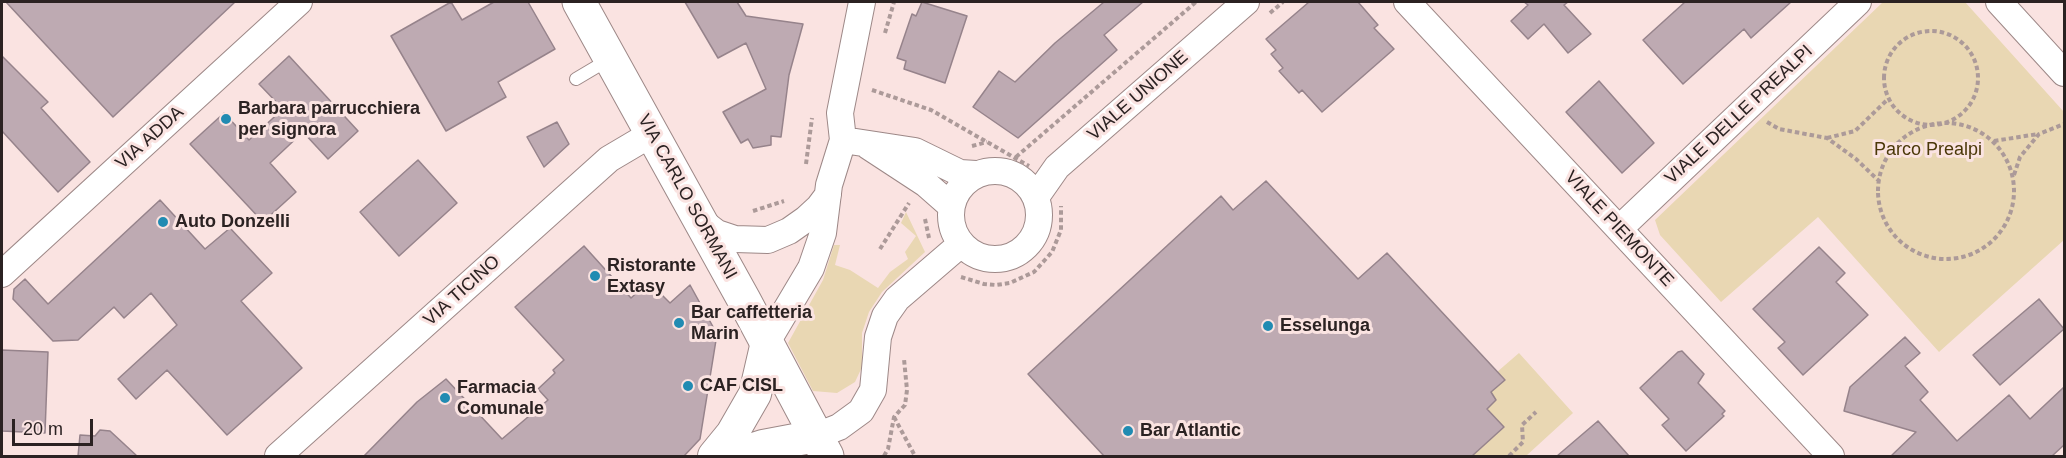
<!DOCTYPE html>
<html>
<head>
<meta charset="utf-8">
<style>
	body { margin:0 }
	#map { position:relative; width:2066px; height:458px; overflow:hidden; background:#fae3e1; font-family:Helvetica,sans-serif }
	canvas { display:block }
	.frame { position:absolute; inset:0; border:3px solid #2b2222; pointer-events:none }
	.scale { position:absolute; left:12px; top:419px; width:81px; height:27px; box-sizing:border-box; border:3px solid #2b2222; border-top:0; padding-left:8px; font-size:18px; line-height:21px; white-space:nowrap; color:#2b2222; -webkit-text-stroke:4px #fae3e1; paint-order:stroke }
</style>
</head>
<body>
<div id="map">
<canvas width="2066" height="458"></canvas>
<div class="frame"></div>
<div class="scale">20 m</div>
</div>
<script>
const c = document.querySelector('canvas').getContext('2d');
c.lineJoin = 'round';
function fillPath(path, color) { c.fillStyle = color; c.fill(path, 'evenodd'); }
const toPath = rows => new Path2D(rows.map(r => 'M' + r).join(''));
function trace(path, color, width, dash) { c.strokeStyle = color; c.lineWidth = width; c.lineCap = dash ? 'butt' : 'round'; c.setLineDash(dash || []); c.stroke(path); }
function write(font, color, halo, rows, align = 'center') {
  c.font = font + ' Helvetica,sans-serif'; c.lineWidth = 6; c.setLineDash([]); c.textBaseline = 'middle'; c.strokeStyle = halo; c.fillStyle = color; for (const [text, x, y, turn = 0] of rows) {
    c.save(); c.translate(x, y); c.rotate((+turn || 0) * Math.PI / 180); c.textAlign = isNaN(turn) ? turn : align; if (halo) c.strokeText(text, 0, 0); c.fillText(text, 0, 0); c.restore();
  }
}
fillPath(toPath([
	[1883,2,1965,2,2064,112,2064,240,1939,352,1818,217,1721,302,1660,235,1655,220],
	[906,212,925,252,882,292,869,312,862,333,862,367,855,382,837,393,813,391,788,343,823,280,834,245,840,245,835,265,850,270,878,288,890,272,908,259,905,252,916,236,901,223],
	[1519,353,1573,413,1526,456,1472,456,1504,427,1487,409,1496,400,1491,392,1504,380,1497,372]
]), '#e9d7b3');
const building = toPath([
	[6,2,235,2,113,117,6,2],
	[451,2,462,20,494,2,528,2,555,49,498,82,506,97,446,131,391,36,451,2],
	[685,2,737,2,746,16,803,24,789,75,781,137,771,136,771,145,753,148,748,139,741,143,723,112,766,89,746,43,718,58,685,2],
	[922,2,967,16,945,83,904,69,906,61,897,58,912,14,916,16,922,2],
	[1104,2,1143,2,1104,35,1117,50,1018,138,973,107,999,71,1015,82,1055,43,1104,2],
	[1309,2,1358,2,1378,25,1374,28,1394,49,1322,112,1302,90,1299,93,1279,71,1283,68,1271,54,1276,50,1266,39,1309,2],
	[1524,2,1568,2,1564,5,1591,34,1568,53,1544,24,1528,39,1511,21,1528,5,1524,2],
	[1685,2,1791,2,1751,38,1744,29,1683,84,1643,40,1685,2],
	[2,56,48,102,41,108,90,162,58,192,2,131,2,56],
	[289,56,358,131,328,159,303,132,270,163,296,192,263,222,190,144,224,113,249,140,283,109,259,84,289,56],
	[1599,81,1654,143,1622,173,1566,112,1599,81],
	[557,122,569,144,544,167,527,137,557,122],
	[418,160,457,203,399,256,360,212,418,160],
	[1266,181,1358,279,1387,253,1505,380,1491,392,1496,400,1487,409,1504,427,1472,456,1104,456,1028,374,1221,196,1233,210,1266,181],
	[160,200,205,249,230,228,272,273,241,301,302,368,227,435,167,370,136,399,118,379,177,325,151,293,124,318,114,307,78,340,53,341,13,299,14,289,25,279,48,304,160,200],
	[584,246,631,298,649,282,670,303,690,285,717,334,700,439,684,456,364,456,417,402,446,379,502,439,548,400,538,389,555,373,553,370,564,360,515,307,584,246],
	[1819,247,1845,273,1836,282,1868,315,1803,375,1778,348,1785,342,1753,309,1819,247],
	[2039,299,2064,329,2000,385,1973,355,2039,299],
	[1905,337,1920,353,1905,366,1928,392,1920,400,1957,441,2009,395,2030,419,2064,387,2064,445,2052,456,1891,456,1916,432,1844,411,1850,387,1905,337],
	[2,350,48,352,45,433,2,431,2,350],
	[1682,351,1704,374,1698,383,1725,411,1722,414,1724,416,1686,451,1662,425,1669,419,1640,388,1678,352,1682,351],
	[1598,421,1629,456,1557,456,1598,421],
	[100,430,110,431,137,456,78,456,80,435,95,436,100,430]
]);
fillPath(building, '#beaab2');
trace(building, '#96838b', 1.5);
const service = toPath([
	[576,79,608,60]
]);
const minor = toPath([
	[1407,2,1831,456],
	[1999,2,2064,73],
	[843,140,915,151,960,173,976,174],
	[868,146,926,184,951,206],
	'951 215a44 44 0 1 1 88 0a44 44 0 1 1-88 0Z',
	[1036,197,1057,167,1246,2],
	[700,220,717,233,735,239,768,240,789,231,806,219,819,207,828,195],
	[1619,229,1858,2],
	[2,274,299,2],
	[767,342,811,268,823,233,829,185,843,140,840,113,862,2],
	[816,436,839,427,861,411,873,390,878,337,885,316,897,299,961,244],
	[278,456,609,159,653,133]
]);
const tertiary = toPath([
	[714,456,732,434,755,394,767,342],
	[732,456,763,446,816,436]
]);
const secondary = toPath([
	[579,2,744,300,827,456]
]);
trace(service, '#9d8887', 14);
trace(minor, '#9d8887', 28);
trace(tertiary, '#9d8887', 34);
trace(secondary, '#9d8887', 35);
trace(toPath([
	[1270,13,1283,2],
	'1884 78a47 47 0 1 1 94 0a47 47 0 1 1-94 0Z',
	[885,33,894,2],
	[872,90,931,110,1029,166],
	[1767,122,1779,129,1827,138,1856,159,1879,181],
	'1878 191a68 68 0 1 1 136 0a68 68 0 1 1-136 0Z',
	[1827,138,1855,131,1888,99],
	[1994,141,2038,134],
	[972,146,987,142],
	[1016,157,1196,2],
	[806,164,812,118],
	[2014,175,2020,157,2039,134,2064,124],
	[753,211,784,201],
	[925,219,929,238],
	[880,249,909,203],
	[961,277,984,284,996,285,1010,283,1034,272,1052,252,1061,230,1061,206],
	[894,417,915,456],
	[884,456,888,449,894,417,905,405,907,390,904,359],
	[1509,456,1523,442,1522,425,1536,412]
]), '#ac9a99', 4, [4.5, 3]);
trace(service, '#fff', 12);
trace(minor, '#fff', 26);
trace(tertiary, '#fff', 32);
trace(secondary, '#fff', 33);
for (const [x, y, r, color] of [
	[226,119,6,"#218bb2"],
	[163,222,6,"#218bb2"],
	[595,276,6,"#218bb2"],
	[679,323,6,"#218bb2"],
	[1268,326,6,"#218bb2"],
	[688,386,6,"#218bb2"],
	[445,398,6,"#218bb2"],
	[1128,431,6,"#218bb2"]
]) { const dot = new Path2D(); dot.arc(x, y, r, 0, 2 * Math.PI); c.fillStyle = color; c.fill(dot); trace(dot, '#fae3e1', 2); }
write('18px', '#2b2222', '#fae3e1', [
	["VIALE UNIONE",1138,96,-41],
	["VIALE DELLE PREALPI",1739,115,-43],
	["VIA ADDA",150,138,-42],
	["VIA CARLO SORMANI",687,197,61],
	["VIALE PIEMONTE",1619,229,47],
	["VIA TICINO",462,291,-42]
]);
write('bold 18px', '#2b2222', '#fae3e1', [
	["Barbara parrucchiera",238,109],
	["per signora",238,130],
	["Auto Donzelli",175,222],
	["Ristorante",607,266],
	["Extasy",607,287],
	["Bar caffetteria",691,313],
	["Marin",691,334],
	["Esselunga",1280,326],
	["CAF CISL",700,386],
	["Farmacia",457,388],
	["Comunale",457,409],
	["Bar Atlantic",1140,431]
], 'left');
write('18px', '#4b3809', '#fae3e1', [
	["Parco Prealpi",1928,150]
]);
</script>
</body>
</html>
